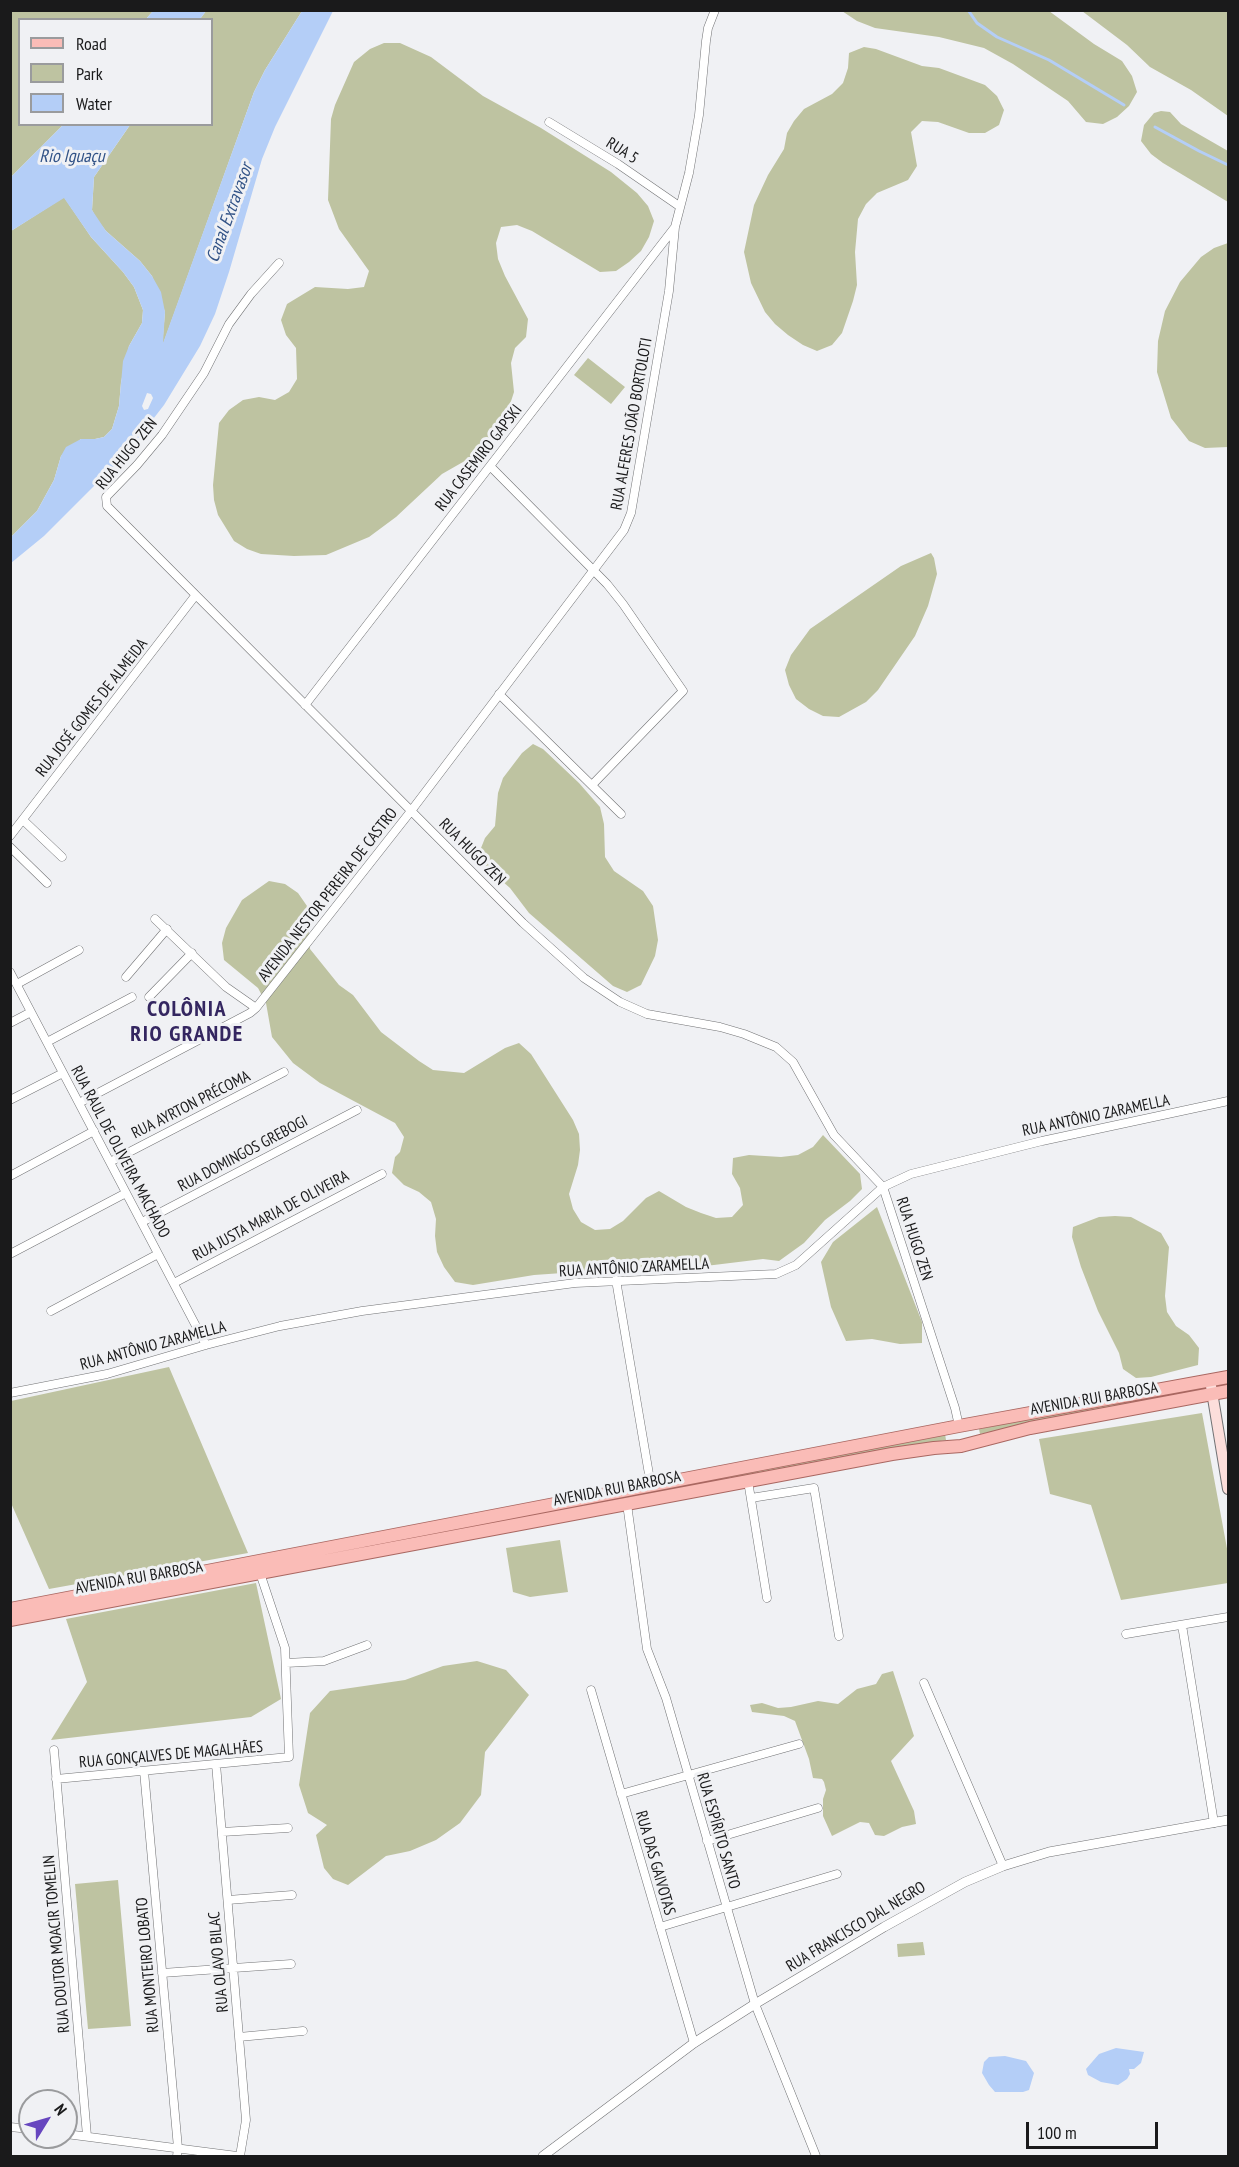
<!DOCTYPE html>
<html>
<head>
<meta charset="utf-8">
<style>
	body { margin:0 }
	#map { position:relative; width:1239px; height:2167px; overflow:hidden; background:#f0f1f4; font-family:"PT Sans Narrow",sans-serif }
	canvas { display:block }
	.frame { position:absolute; inset:0; border:12px solid #1a1a1b; pointer-events:none }
	.legend { position:absolute; left:18px; top:18px; width:195px; height:108px; box-sizing:border-box; background:#f0f1f4; border:2px solid #9a9b9d; margin:0; padding:8px 10px; list-style:none; font-size:18px; color:#1a1a1b }
	.legend li { display:flex; align-items:center; gap:12px; height:30px }
	.legend b { width:30px; border:2px solid #9a9b9d }
	.north { position:absolute; left:18px; top:2089px; width:60px; height:60px; box-sizing:border-box; background:#f0f1f4; border:2px solid #9a9b9d; border-radius:50%; rotate:53deg; font-size:16px; font-weight:700; line-height:24px; text-align:center; color:#1a1a1b }
	.north::after { content:''; display:block; margin:auto; width:21px; height:27px; background:#6746bf; clip-path:polygon(50% 0,100% 100%,50% 72%,0 100%) }
	.scale { position:absolute; left:1026px; top:2122px; width:132px; height:27px; box-sizing:border-box; border:3px solid #1a1a1b; border-top:0; padding-left:8px; font-size:18px; line-height:21px; white-space:nowrap; color:#1a1a1b; -webkit-text-stroke:4px #f0f1f4; paint-order:stroke }
</style>
</head>
<body>
<div id="map">
<canvas width="1239" height="2167"></canvas>
<div class="frame"></div>
<ul class="legend">
<li><b style="height:8px;background:#fabcb7"></b>Road</li>
<li><b style="height:16px;background:#bec3a1"></b>Park</li>
<li><b style="height:16px;background:#b4cef7"></b>Water</li>
</ul>
<div class="north">N</div>
<div class="scale">100 m</div>
</div>
<script>
const c = document.querySelector('canvas').getContext('2d');
c.lineJoin = 'round';
function fillPath(path, color) { c.fillStyle = color; c.fill(path, 'evenodd'); }
const toPath = rows => new Path2D(rows.map(r => 'M' + r).join(''));
function trace(path, color, width, dash) { c.strokeStyle = color; c.lineWidth = width; c.lineCap = dash ? 'butt' : 'round'; c.setLineDash(dash || []); c.stroke(path); }
function write(font, color, halo, rows, align = 'center') {
  c.font = font + ' "PT Sans Narrow",sans-serif'; c.lineWidth = 6; c.setLineDash([]); c.textBaseline = 'middle'; c.strokeStyle = halo; c.fillStyle = color; for (const [text, x, y, turn = 0] of rows) {
    c.save(); c.translate(x, y); c.rotate((+turn || 0) * Math.PI / 180); c.textAlign = isNaN(turn) ? turn : align; if (halo) c.strokeText(text, 0, 0); c.fillText(text, 0, 0); c.restore();
  }
}
fillPath(toPath([
	[11,11,153,11,146,19,20,20,20,124,63,125,11,177],
	[206,11,302,11,265,70,254,92,162,347,165,312,152,276,140,261,106,231,97,220,92,210,94,177,130,125,212,124,212,20,200,19],
	[842,11,1049,11,1094,44,1122,61,1132,76,1137,92,1129,106,1117,117,1103,124,1086,122,1068,101,1013,64,984,48,939,37,875,28,857,21],
	[1082,11,1228,11,1228,116,1191,90,1150,67,1127,45],
	[384,43,400,43,431,57,483,96,541,128,611,172,637,193,648,206,654,221,649,237,641,251,629,262,616,271,600,272,532,231,517,225,501,227,496,243,498,259,505,276,528,319,526,337,515,348,511,363,514,392,504,423,483,449,470,458,442,474,396,517,369,537,326,555,294,556,261,554,247,549,234,541,218,515,214,500,213,485,219,423,229,410,243,400,259,397,275,400,289,392,297,379,296,348,286,335,281,320,287,304,315,287,348,289,364,287,369,271,339,229,328,200,331,119,335,105,354,62,370,49],
	[864,47,876,49,922,66,939,68,985,85,997,96,1004,110,999,125,985,133,969,133,938,122,922,121,911,132,917,166,908,180,877,193,866,204,858,219,855,252,857,285,853,301,842,333,832,345,817,351,803,345,788,335,775,324,765,312,751,283,744,252,754,205,768,175,784,149,787,133,794,121,804,109,832,94,843,83,848,68,849,53],
	[1161,111,1170,112,1181,124,1228,151,1228,202,1163,163,1151,154,1141,141,1144,125,1154,113],
	[64,197,91,237,123,272,134,287,143,310,142,323,129,346,121,382,119,406,112,429,104,437,95,439,81,439,61,456,54,480,37,511,11,537,11,231],
	[1228,243,1228,447,1205,448,1189,441,1171,418,1157,372,1158,341,1165,311,1180,282,1201,257,1214,248],
	[588,358,625,387,611,404,574,375],
	[931,553,934,558,937,574,928,606,915,636,878,690,866,702,839,717,823,716,809,709,796,699,789,685,785,670,791,655,810,629,901,566],
	[533,744,543,749,579,783,600,807,604,824,605,857,614,871,643,891,653,906,658,940,655,956,641,985,627,992,613,986,529,913,510,888,486,867,479,853,485,838,495,826,498,793,503,778,522,753],
	[269,881,285,884,298,893,307,906,310,949,339,985,353,995,381,1032,419,1061,433,1070,464,1073,505,1048,519,1043,531,1054,573,1120,579,1134,580,1150,578,1165,569,1194,573,1209,581,1222,595,1230,610,1229,623,1221,646,1198,659,1191,686,1207,701,1213,716,1218,732,1217,743,1205,740,1188,732,1174,733,1158,749,1155,781,1157,798,1155,813,1147,823,1135,860,1174,862,1189,850,1201,825,1220,804,1243,779,1261,763,1259,681,1269,649,1267,534,1275,473,1285,455,1282,444,1267,437,1252,435,1236,436,1219,431,1202,419,1192,404,1185,392,1173,395,1157,400,1152,404,1137,395,1123,320,1083,293,1063,272,1037,266,1003,258,988,224,960,222,943,226,928,242,900],
	[877,1207,922,1322,922,1343,900,1344,872,1339,846,1341,831,1307,821,1262,833,1242],
	[1115,1216,1131,1217,1161,1233,1169,1247,1165,1296,1167,1312,1176,1326,1189,1335,1199,1348,1198,1365,1151,1377,1136,1378,1123,1369,1119,1353,1098,1311,1081,1267,1072,1237,1073,1227,1099,1217],
	[169,1367,248,1553,49,1589,11,1503,11,1401],
	[1184,1388,1185,1392,980,1434,979,1429],
	[1202,1413,1228,1554,1228,1583,1121,1600,1091,1505,1050,1494,1039,1439],
	[945,1434,946,1440,731,1478,730,1475],
	[728,1475,729,1478,607,1501,607,1498],
	[560,1540,568,1592,530,1597,513,1592,506,1548],
	[256,1583,281,1699,251,1717,51,1740,87,1682,66,1619],
	[477,1661,506,1670,529,1695,485,1752,481,1795,460,1823,436,1840,410,1851,386,1856,348,1885,333,1879,324,1868,316,1835,327,1825,308,1813,299,1785,310,1713,330,1691,405,1680,443,1666],
	[893,1671,914,1736,891,1761,914,1811,916,1824,902,1827,884,1836,875,1835,869,1823,860,1822,832,1836,823,1816,823,1799,826,1790,824,1782,822,1779,813,1778,809,1759,795,1721,784,1716,752,1712,750,1705,762,1703,778,1708,791,1707,818,1701,838,1704,857,1689,876,1684,882,1674],
	[118,1880,131,2026,88,2029,75,1884],
	[923,1942,925,1955,898,1957,897,1944]
]), '#bec3a1');
fillPath(toPath([
	[153,11,153,10,206,11,200,19,146,19],
	[302,11,333,11,275,127,262,159,229,272,215,314,200,346,164,405,126,454,44,536,11,563,11,537,37,511,54,480,61,456,66,447,81,439,95,439,104,437,112,429,119,406,123,361,129,346,142,323,143,310,134,287,123,272,91,237,64,198,11,231,11,177,63,125,130,125,94,177,92,210,106,231,140,261,152,276,161,292,165,312,163,343,254,92,265,70],
	[147,393,151,394,153,398,148,409,144,410,142,406],
	[1116,2048,1144,2052,1141,2063,1134,2069,1129,2069,1130,2074,1127,2079,1118,2085,1101,2082,1088,2075,1086,2069,1099,2054],
	[1005,2056,1026,2061,1034,2073,1029,2090,1023,2092,995,2092,989,2085,982,2073,984,2062,989,2057]
]), '#b4cef7');
trace(toPath([
	[968,10,977,23,997,37,1049,60,1124,105],
	[1155,127,1199,151,1228,165]
]), '#b4cef7', 3);
const minor = toPath([
	[549,122,618,164,679,206],
	[279,263,251,294,229,324,204,373,162,435,137,465,106,497,107,506,523,923,584,978,620,1002,647,1014,720,1027,744,1034,776,1047,793,1062,834,1135,883,1187,955,1408,959,1426],
	[490,466,607,584,623,604,683,691,592,785],
	[499,694,621,814],
	[305,705,675,227],
	[23,820,62,857],
	[10,836,195,596],
	[10,847,47,883],
	[155,919,226,987,256,1008],
	[10,972,206,1345],
	[126,977,167,929],
	[17,984,79,950],
	[149,997,192,953],
	[10,1023,31,1012],
	[47,1042,132,997],
	[10,1100,63,1073],
	[79,1103,250,1013,256,1008,411,811,624,530,631,513,669,291,675,227,689,173,699,115,706,41,708,28,715,10],
	[110,1162,284,1072],
	[10,1176,94,1131],
	[142,1222,357,1110],
	[12,1253,126,1193],
	[616,1280,651,1486],
	[174,1283,382,1174],
	[51,1311,158,1254],
	[10,1393,107,1374,206,1345,280,1326,362,1311,575,1283,776,1274,796,1265,805,1257,883,1187,911,1174,1042,1141,1228,1101],
	[748,1481,767,1598],
	[751,1498,814,1488,839,1636],
	[627,1504,647,1649,666,1698,755,2004,816,2156],
	[1182,1625,1214,1823],
	[1126,1634,1228,1617],
	[286,1663,324,1661,367,1645],
	[924,1683,1003,1866],
	[591,1690,694,2043],
	[54,1750,87,2136],
	[216,1764,246,2120,240,2156],
	[144,1771,178,2148,177,2156],
	[56,1779,289,1757,285,1648,260,1573],
	[621,1794,799,1744],
	[222,1832,288,1828],
	[707,1841,818,1808],
	[228,1900,292,1895],
	[660,1927,837,1874],
	[162,1973,291,1964],
	[239,2037,303,2031],
	[10,2127,30,2129],
	[66,2134,237,2156]
]);
const tertiary = toPath([
	[543,2156,694,2043,755,2004,884,1927,965,1882,1003,1866,1049,1852,1228,1820]
]);
const secondary = toPath([
	[1211,1386,1228,1489]
]);
const primary = toPath([
	[10,1609,959,1426,1228,1377],
	[10,1620,892,1454,934,1448,961,1446,1030,1428,1228,1391]
]);
trace(minor, '#727375', 9);
trace(tertiary, '#727375', 10);
trace(secondary, '#727375', 12);
trace(primary, '#a96761', 14);
trace(minor, '#fff', 8);
trace(tertiary, '#fff', 9);
trace(secondary, '#fcdedb', 10);
trace(primary, '#fabcb7', 12);
write('16px', '#1a1a1b', '#f0f1f4', [
	["RUA 5",622,151,32],
	["RUA ALFERES JOÃO BORTOLOTI",632,424,-80],
	["RUA HUGO ZEN",127,454,-51],
	["RUA CASEMIRO GAPSKI",479,458,-52],
	["RUA JOSÉ GOMES DE ALMEIDA",92,708,-52],
	["RUA HUGO ZEN",472,852,45],
	["AVENIDA NESTOR PEREIRA DE CASTRO",328,895,-52],
	["RUA AYRTON PRÉCOMA",191,1105,-27],
	["RUA ANTÔNIO ZARAMELLA",1096,1116,-12],
	["RUA RAUL DE OLIVEIRA MACHADO",120,1152,62],
	["RUA DOMINGOS GREBOGI",243,1154,-28],
	["RUA JUSTA MARIA DE OLIVEIRA",271,1216,-28],
	["RUA HUGO ZEN",914,1239,72],
	["RUA ANTÔNIO ZARAMELLA",634,1268,-3],
	["RUA ANTÔNIO ZARAMELLA",153,1346,-15],
	["AVENIDA RUI BARBOSA",1094,1399,-10],
	["AVENIDA RUI BARBOSA",617,1489,-11],
	["AVENIDA RUI BARBOSA",139,1578,-10],
	["RUA GONÇALVES DE MAGALHÃES",171,1755,-5],
	["RUA ESPÍRITO SANTO",718,1831,74],
	["RUA DAS GAIVOTAS",655,1863,74],
	["RUA FRANCISCO DAL NEGRO",856,1927,-31],
	["RUA DOUTOR MOACIR TOMELIN",57,1944,-95],
	["RUA OLAVO BILAC",219,1962,-95],
	["RUA MONTEIRO LOBATO",148,1965,-95]
]);
write('italic 18px', '#325387', '#f0f1f4', [
	["Rio Iguaçu",72,157],
	["Canal Extravasor",230,213,-70]
]);
c.letterSpacing = '1.5px';
write('bold 22px', '#342660', '#f0f1f4', [
	["COLÔNIA",187,1010],
	["RIO GRANDE",187,1035]
]);
c.letterSpacing = '0px';
</script>
</body>
</html>
